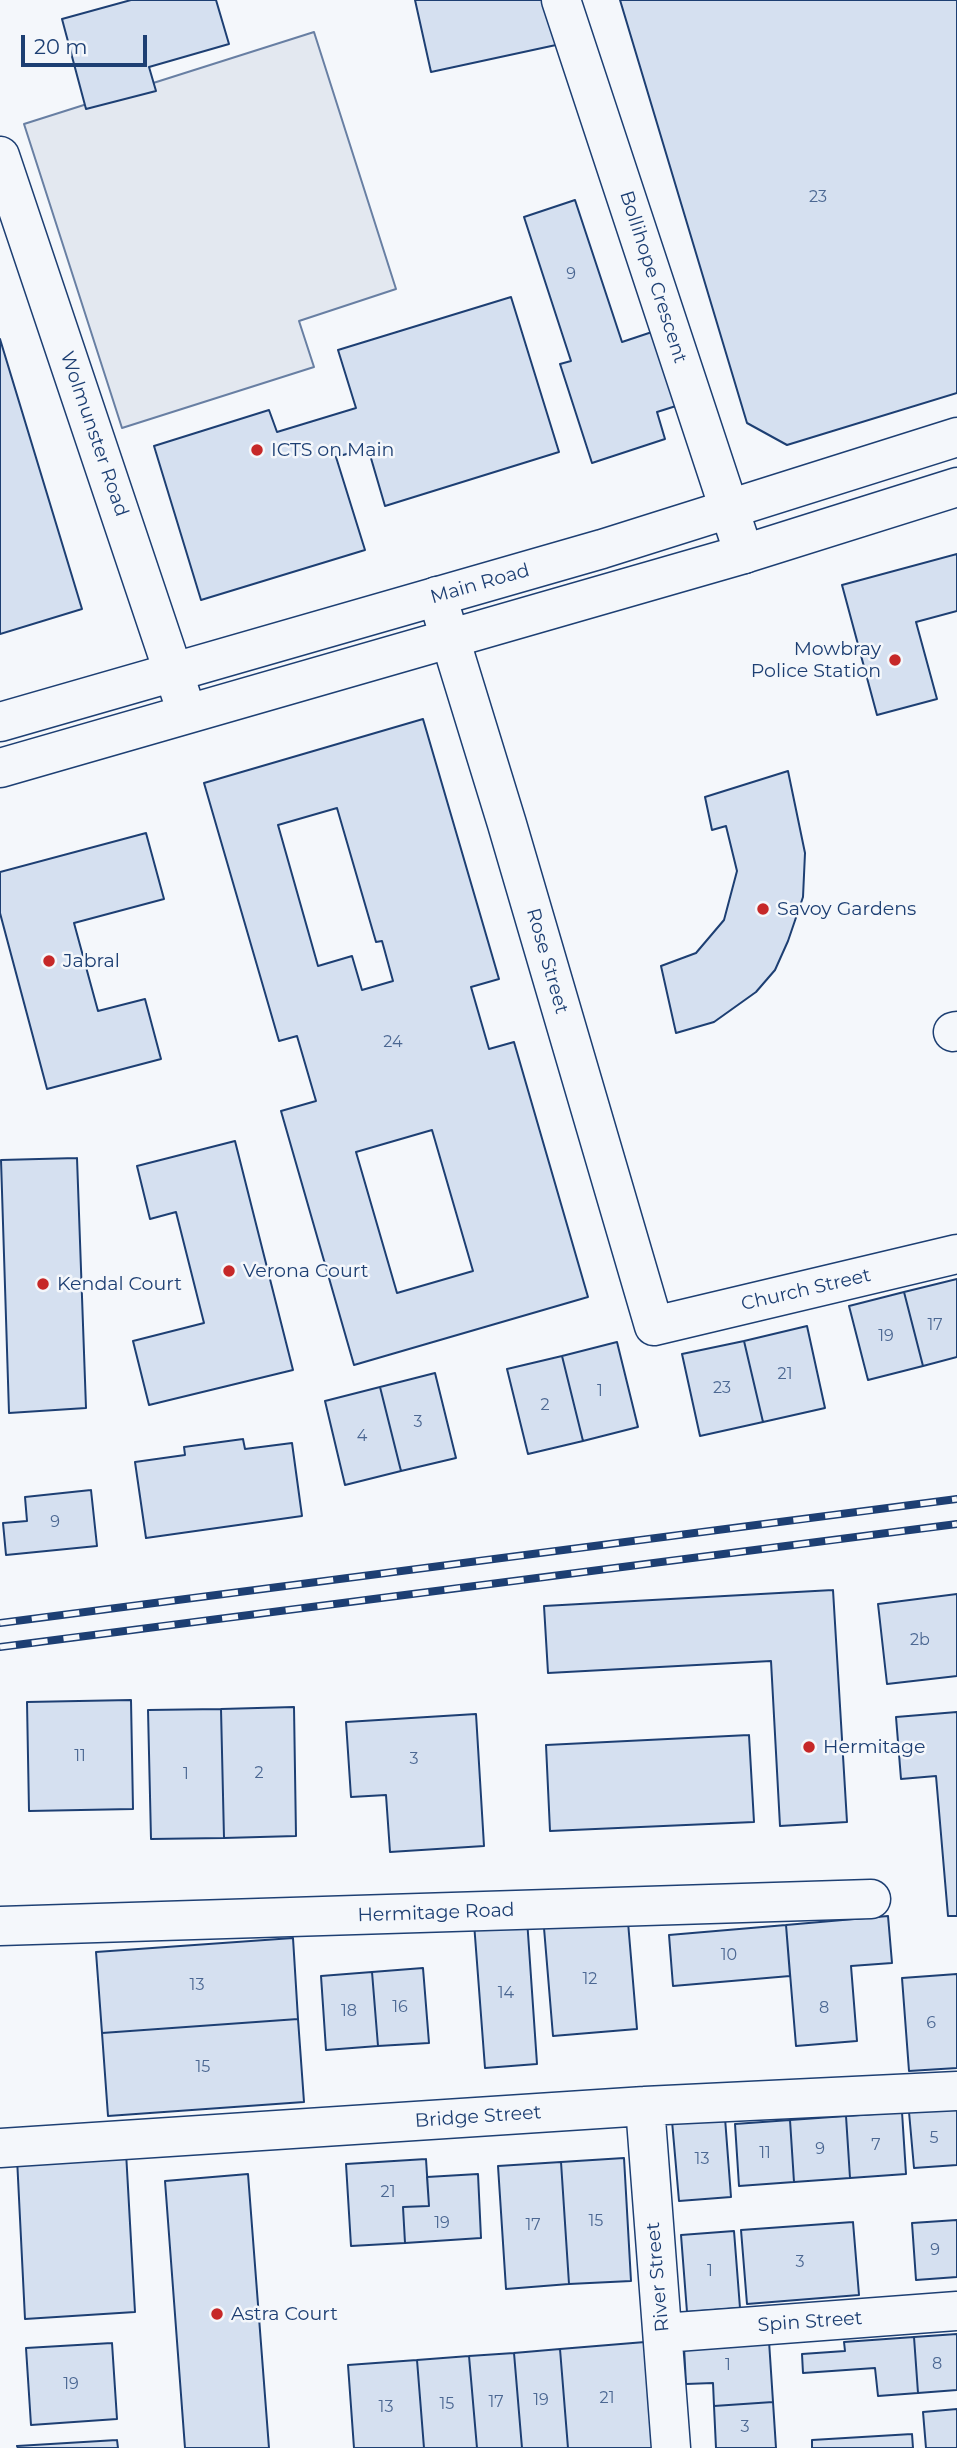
<!DOCTYPE html>
<html>
<head>
<meta charset="utf-8">
<style>
	body { margin:0 }
	#map { position:relative; width:957px; height:2448px; overflow:hidden; background:#f4f7fb; font-family:Montserrat,sans-serif }
	canvas { display:block }
	.scale { position:absolute; left:21px; top:35px; width:126px; height:32px; box-sizing:border-box; border:4px solid #1d3f73; border-top:0; padding-left:9px; font-size:21px; line-height:24px; white-space:nowrap; color:#1d3f73; -webkit-text-stroke:5px #f4f7fb; paint-order:stroke }
</style>
</head>
<body>
<div id="map">
<canvas width="957" height="2448"></canvas>
<div class="scale">20 m</div>
</div>
<script>
const c = document.querySelector('canvas').getContext('2d');
c.lineJoin = 'round';
function fillPath(path, color) { c.fillStyle = color; c.fill(path, 'evenodd'); }
const toPath = rows => new Path2D(rows.map(r => 'M' + r).join(''));
function trace(path, color, width, dash) { c.strokeStyle = color; c.lineWidth = width; c.lineCap = dash ? 'butt' : 'round'; c.setLineDash(dash || []); c.stroke(path); }
function write(font, color, halo, rows, align = 'center') {
  c.font = font + ' Montserrat,sans-serif'; c.lineWidth = 5; c.setLineDash([]); c.textBaseline = 'middle'; c.strokeStyle = halo; c.fillStyle = color; for (const [text, x, y, turn = 0] of rows) {
    c.save(); c.translate(x, y); c.rotate((+turn || 0) * Math.PI / 180); c.textAlign = isNaN(turn) ? turn : align; if (halo) c.strokeText(text, 0, 0); c.fillText(text, 0, 0); c.restore();
  }
}
const parking = toPath([
	[314,32,396,289,299,321,314,367,122,428,24,124,314,32]
]);
fillPath(parking, '#e3e8f0');
trace(parking, '#687fa3', 2);
const building = toPath([
	[131,0,216,0,229,44,149,67,156,91,86,109,62,19,131,0],
	[415,0,546,0,556,45,431,72,415,0],
	[620,0,957,0,957,393,787,445,747,423,620,0],
	[575,200,622,342,652,332,676,406,657,412,665,439,592,463,560,364,571,361,524,217,575,200],
	[511,297,559,452,385,506,368,448,336,457,365,550,201,600,154,446,269,410,277,432,356,408,338,350,511,297],
	[0,339,82,609,0,634,0,339],
	[957,554,957,611,916,622,937,699,877,715,842,585,957,554],
	[423,719,499,979,471,987,489,1049,514,1042,588,1297,354,1365,281,1111,316,1101,297,1036,279,1041,204,783,423,719],
	[337,808,376,942,382,941,393,981,362,990,352,956,318,966,278,825,337,808],
	[432,1130,473,1271,397,1293,356,1152,432,1130],
	[788,771,805,853,803,897,788,941,775,970,756,992,714,1022,676,1033,661,966,696,953,724,920,737,871,726,826,712,830,705,797,788,771],
	[146,833,164,899,74,923,98,1011,145,999,161,1059,47,1089,0,913,0,872,146,833],
	[235,1141,293,1370,149,1405,133,1341,204,1323,176,1212,150,1219,137,1166,235,1141],
	[77,1158,86,1408,9,1413,1,1160,77,1158],
	[957,1279,957,1357,923,1366,904,1292,957,1279],
	[904,1292,923,1366,868,1380,849,1306,904,1292],
	[807,1326,825,1408,763,1422,744,1341,807,1326],
	[744,1341,763,1422,700,1436,682,1354,744,1341],
	[617,1342,638,1427,583,1441,562,1356,617,1342],
	[562,1356,583,1441,528,1454,507,1369,562,1356],
	[435,1373,456,1458,401,1471,380,1387,435,1373],
	[380,1387,401,1471,345,1485,325,1401,380,1387],
	[243,1439,245,1449,292,1443,302,1516,146,1538,135,1462,185,1455,184,1447,243,1439],
	[91,1490,97,1546,6,1555,3,1523,27,1521,25,1497,91,1490],
	[833,1590,847,1822,780,1826,771,1661,548,1673,544,1606,833,1590],
	[957,1594,957,1676,887,1684,878,1604,957,1594],
	[131,1700,133,1809,29,1811,27,1702,131,1700],
	[294,1707,296,1836,224,1838,221,1709,294,1707],
	[221,1709,224,1838,151,1839,148,1710,221,1709],
	[957,1712,957,1916,948,1916,936,1776,901,1779,896,1717,957,1712],
	[476,1714,484,1846,390,1852,386,1795,351,1797,346,1722,476,1714],
	[749,1735,754,1822,550,1831,546,1745,749,1735],
	[888,1916,892,1963,851,1966,857,2041,796,2046,786,1925,888,1916],
	[527,1919,537,2064,485,2068,474,1923,527,1919],
	[628,1922,637,2029,553,2036,544,1928,628,1922],
	[786,1925,790,1976,673,1986,669,1935,786,1925],
	[293,1938,298,2019,102,2033,96,1952,293,1938],
	[423,1968,429,2043,378,2046,372,1972,423,1968],
	[372,1972,378,2046,326,2050,321,1976,372,1972],
	[957,1974,957,2068,909,2071,902,1978,957,1974],
	[298,2019,304,2102,108,2116,102,2033,298,2019],
	[957,2108,957,2165,914,2168,909,2112,957,2108],
	[902,2112,906,2174,850,2178,846,2116,902,2112],
	[846,2116,850,2178,794,2182,790,2120,846,2116],
	[725,2118,731,2197,679,2201,672,2121,725,2118],
	[790,2120,794,2182,739,2186,735,2124,790,2120],
	[126,2152,135,2312,25,2319,17,2158,126,2152],
	[624,2158,631,2281,569,2284,561,2162,624,2158],
	[426,2159,429,2206,403,2207,405,2243,351,2246,346,2164,426,2159],
	[561,2162,569,2284,506,2289,498,2166,561,2162],
	[248,2174,269,2448,185,2448,165,2181,248,2174],
	[478,2174,481,2238,405,2243,403,2207,429,2206,427,2177,478,2174],
	[957,2220,957,2277,916,2280,912,2223,957,2220],
	[853,2222,859,2295,747,2304,741,2230,853,2222],
	[734,2231,740,2308,687,2312,681,2235,734,2231],
	[957,2334,957,2390,918,2393,914,2337,957,2334],
	[914,2337,918,2393,878,2396,875,2368,803,2373,802,2354,845,2351,844,2342,914,2337],
	[769,2341,773,2402,714,2406,713,2383,686,2384,684,2347,769,2341],
	[645,2342,653,2448,568,2448,560,2349,645,2342],
	[112,2343,117,2419,31,2425,26,2348,112,2343],
	[560,2349,568,2448,522,2448,514,2353,560,2349],
	[514,2353,522,2448,477,2448,469,2356,514,2353],
	[469,2356,477,2448,424,2448,417,2360,469,2356],
	[417,2360,424,2448,354,2448,348,2365,417,2360],
	[773,2402,776,2448,716,2448,714,2406,773,2402],
	[957,2409,957,2448,926,2448,923,2412,957,2409],
	[912,2434,913,2448,812,2448,812,2440,912,2434],
	[117,2440,118,2448,18,2448,17,2446,117,2440]
]);
fillPath(building, '#d5e0f0');
trace(building, '#1d3f73', 2);
const minor = toPath([
	[561,0,744,554],
	[0,156,187,713],
	[437,596,507,824,654,1326,957,1254],
	[953,1032,957,1031],
	[0,1926,871,1899],
	[645,2106,671,2448],
	[0,2148,645,2106,957,2091],
	[663,2333,957,2311]
]);
const major = toPath([
	[0,722,602,549,957,437],
	[0,768,744,554,957,487]
]);
trace(minor, '#1d3f73', 41);
trace(major, '#1d3f73', 41);
trace(minor, '#f4f7fb', 38);
trace(major, '#f4f7fb', 38);
const rail = toPath([
	[0,1623,957,1499],
	[0,1647,957,1524]
]);
trace(rail, '#1d3f73', 8);
trace(rail, '#f4f7fb', 5, [16]);
for (const [x, y, r, color] of [
	[257,450,7,"#c62828"],
	[895,660,7,"#c62828"],
	[763,909,7,"#c62828"],
	[49,961,7,"#c62828"],
	[229,1271,7,"#c62828"],
	[43,1284,7,"#c62828"],
	[809,1747,7,"#c62828"],
	[217,2314,7,"#c62828"]
]) { const dot = new Path2D(); dot.arc(x, y, r, 0, 2 * Math.PI); c.fillStyle = color; c.fill(dot); trace(dot, '#f4f7fb', 2.5); }
write('16px', '#4b6792', null, [
	["23",818,197],
	["9",571,274],
	["24",393,1042],
	["17",935,1325],
	["19",886,1336],
	["21",785,1374],
	["23",722,1388],
	["1",600,1391],
	["2",545,1405],
	["3",418,1422],
	["4",362,1436],
	["9",55,1522],
	["2b",920,1640],
	["11",80,1756],
	["3",414,1759],
	["2",259,1773],
	["1",186,1774],
	["10",729,1955],
	["12",590,1979],
	["13",197,1985],
	["14",506,1993],
	["16",400,2007],
	["8",824,2008],
	["18",349,2011],
	["6",931,2023],
	["15",203,2067],
	["5",934,2138],
	["7",876,2145],
	["9",820,2149],
	["11",765,2153],
	["13",702,2159],
	["21",388,2192],
	["15",596,2221],
	["19",442,2223],
	["17",533,2225],
	["9",935,2250],
	["3",800,2262],
	["1",710,2271],
	["8",937,2364],
	["1",728,2365],
	["19",71,2384],
	["21",607,2398],
	["19",541,2400],
	["17",496,2402],
	["15",447,2404],
	["13",386,2407],
	["3",745,2427]
]);
write('19px', '#1d3f73', '#f4f7fb', [
	["Bollihope Crescent",653,277,72],
	["Wolmunster Road",94,434,71],
	["Main Road",480,584,-16],
	["Rose Street",547,961,74],
	["Church Street",806,1290,-13],
	["Hermitage Road",436,1913,-2],
	["Bridge Street",478,2117,-4],
	["River Street",658,2277,-95],
	["Spin Street",810,2322,-4]
]);
write('19px', '#1d3f73', '#f4f7fb', [
	["ICTS on Main",271,450],
	["Mowbray",881,649,"right"],
	["Police Station",881,671,"right"],
	["Savoy Gardens",777,909],
	["Jabral",63,961],
	["Verona Court",243,1271],
	["Kendal Court",57,1284],
	["Hermitage",823,1747],
	["Astra Court",231,2314]
], 'left');
</script>
</body>
</html>
